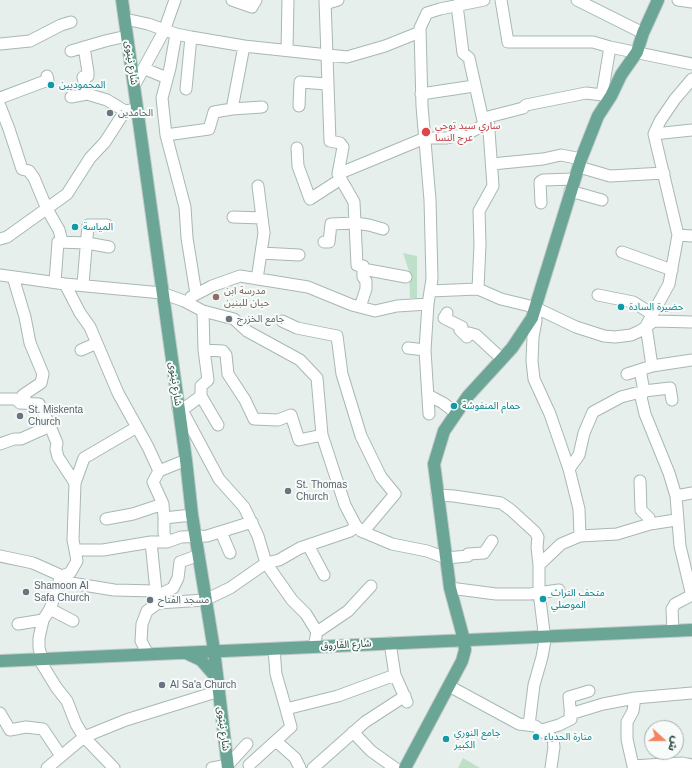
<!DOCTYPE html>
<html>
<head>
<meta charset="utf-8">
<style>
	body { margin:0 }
	#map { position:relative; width:692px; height:768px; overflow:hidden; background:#e6efeb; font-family:Helvetica,"Noto Sans Arabic",sans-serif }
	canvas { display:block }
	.north { position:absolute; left:644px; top:720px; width:40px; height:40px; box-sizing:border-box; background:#f7fbf9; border:1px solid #a3b1ad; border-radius:50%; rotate:111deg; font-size:11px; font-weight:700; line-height:16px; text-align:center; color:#24423a }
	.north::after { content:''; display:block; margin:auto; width:14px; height:18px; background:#f4845f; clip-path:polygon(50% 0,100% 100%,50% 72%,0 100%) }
</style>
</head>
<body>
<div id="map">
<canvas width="692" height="768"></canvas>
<div class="north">ش</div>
</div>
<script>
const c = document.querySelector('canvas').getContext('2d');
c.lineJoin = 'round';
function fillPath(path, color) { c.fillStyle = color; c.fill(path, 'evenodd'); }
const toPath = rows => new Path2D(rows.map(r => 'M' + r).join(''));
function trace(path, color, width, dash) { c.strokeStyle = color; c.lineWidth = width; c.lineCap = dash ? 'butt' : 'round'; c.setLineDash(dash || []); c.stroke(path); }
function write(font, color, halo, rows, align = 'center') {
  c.font = font + ' Helvetica,"Noto Sans Arabic",sans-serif'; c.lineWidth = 4; c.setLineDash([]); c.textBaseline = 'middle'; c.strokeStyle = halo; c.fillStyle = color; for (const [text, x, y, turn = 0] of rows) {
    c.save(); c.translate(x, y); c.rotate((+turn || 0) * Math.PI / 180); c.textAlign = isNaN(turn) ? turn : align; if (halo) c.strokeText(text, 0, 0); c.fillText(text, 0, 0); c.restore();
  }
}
fillPath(toPath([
	[403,253,417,256,417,298,410,298,409,271],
	[463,758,480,768,458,768]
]), '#bfe0c8');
const minor = toPath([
	[232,0,252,7,256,0],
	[325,0,330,141,340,143,343,147,338,174,354,202,357,265,363,266,363,277,366,281,366,289,360,307],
	[501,0,508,42,593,42,610,47,692,64],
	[577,0,643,33],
	[678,0,692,2],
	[325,4,338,0],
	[457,5,463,53,469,58,484,125],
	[125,19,148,24,176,34,191,37,244,46,347,57,385,46,420,32],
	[176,34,170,68,162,98,166,135,185,207,187,238,196,294],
	[0,44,30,41,61,25,71,22],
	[244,46,232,109,262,107],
	[84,47,88,72,88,76,83,77,87,94],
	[287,50,288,0],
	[71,51,105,41,127,36],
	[145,69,167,78],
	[134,86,164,31,175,0],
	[186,89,191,37],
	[421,94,474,86],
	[602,95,610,47],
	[71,97,87,94,107,100,125,111],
	[0,98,48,80,47,76],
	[0,106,9,129,22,169,29,171,34,178,47,209,59,230,62,241,58,242,55,282],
	[299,106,300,82,327,84],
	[654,134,692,130],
	[166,135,209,129,214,112,232,109],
	[297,148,298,166,310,199,341,179],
	[492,164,543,159,561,155,581,159],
	[579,167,610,176,664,173],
	[338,174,425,138,447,138,467,134,484,125,488,117,523,108,526,105,586,93,611,96],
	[570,191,602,200],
	[541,203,540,182,543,180,574,179],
	[233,217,262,218],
	[678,235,692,236],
	[0,239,7,237,67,194,90,158,105,142,125,111,137,109],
	[58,242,87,243,109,247],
	[324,242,329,242,331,224,355,223,369,225,383,229],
	[622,252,672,270],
	[261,253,299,255],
	[363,269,406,277],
	[0,275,65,284,162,293,184,301,203,311,234,319,247,331,300,360,317,378,322,435,345,505,356,526,361,531,392,544,427,551,446,558,468,556,468,554,484,553,492,541],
	[13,277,25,317,30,343,43,374,41,383,23,395,27,403],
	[257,279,264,233,258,186],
	[65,284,80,313,90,327,118,393,148,447,159,471,186,460],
	[83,284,88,225,107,225],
	[478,289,501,299,534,307,576,327,604,336,615,337,631,335,640,331,654,321,692,322],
	[430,291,478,289,480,244,479,211,493,186,488,117],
	[598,295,633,302,652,314],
	[191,297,212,286,240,276,308,287,352,305,375,311,397,306,428,304],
	[535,310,536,321,533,337,532,361,534,379,550,414,569,469,579,509,580,536],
	[203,311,204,350,223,351,226,355,228,374,245,400,254,419,278,420,291,415,299,440,322,435],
	[447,313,444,318,462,327,460,330,467,337,469,333,476,335,502,359],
	[282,321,297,328,337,336,342,374,361,436,381,477,395,494,363,532],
	[408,348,425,350],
	[81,350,97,343],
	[204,350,208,380,201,386,201,396,218,425],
	[652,366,646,326,669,284,678,235,654,134,660,121,675,99,692,79],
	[640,370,644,391,641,397,645,414,669,473,676,496,680,546,692,596],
	[627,374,652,366,692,360],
	[428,395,443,403,455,412],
	[0,399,16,399,20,403,39,404,50,426,21,439,14,439,0,444],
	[178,409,182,410,201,396],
	[182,410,219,479,244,507,258,536,266,563,292,600,306,614,317,632,314,647],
	[429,414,425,350,428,304,432,279,430,200,422,106,420,28,427,13,440,9,484,0],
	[50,426,57,443,56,449,58,457,75,483,84,458,137,427],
	[569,469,579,455,584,433,593,412,621,397,644,391,670,388,672,400],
	[159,471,153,482,163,504],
	[640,481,641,510,649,518,650,524],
	[75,483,73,540,75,550],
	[437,495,454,496,501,503,511,510,535,532,538,537,537,547,539,565,539,592,545,640,542,657,534,685,529,725],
	[676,496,692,493],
	[192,515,164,518,164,533,167,542,181,537,207,536,252,522],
	[106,519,133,514,163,504,164,518],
	[221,532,230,553],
	[308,545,324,575],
	[0,556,33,563,62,576],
	[539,565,561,544,580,536,617,534,650,524,676,520],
	[59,581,114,590,156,591,151,542],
	[450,588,496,594,530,594,559,590],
	[158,603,205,600,230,588,266,563,279,560,300,548,350,531,356,526],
	[73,621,50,609,62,576,70,573,77,561,75,550,103,550,151,542,167,542],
	[18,624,43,620],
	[673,631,672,609,675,604,692,595],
	[317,632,348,611,371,586],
	[390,643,395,675,407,702],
	[274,649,276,674,286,709,338,696,395,675],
	[148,654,141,641,142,624,147,611,158,603,157,596,173,588,178,578,180,562,199,555],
	[39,659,56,687,67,701,76,724,84,737,114,768],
	[42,659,39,648,39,638,43,620,50,609],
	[449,686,519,724,535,726,553,739,554,747,551,768],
	[635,698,633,711,627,722,627,739,633,766,648,765],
	[0,713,10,730,26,727,43,729,61,756],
	[570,714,603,704,635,698,692,693],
	[542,730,559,725,571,719,569,697,589,691],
	[353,732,371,751,395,768],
	[276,741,295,758,300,768],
	[249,765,291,727,286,709],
	[47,768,84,737,126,720,219,691],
	[212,768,228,765,247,744],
	[313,768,365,722,405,696],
	[648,768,648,765,682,763,692,765]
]);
const major = toPath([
	[122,0,186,460,192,515,214,650,228,768],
	[186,653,201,660,216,677],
	[0,661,692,630],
	[405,768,462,661,465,650,464,640,450,588,434,464,444,431,468,396,512,348,532,318,581,159,598,116,611,96,621,75,637,52,643,33,658,0]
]);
trace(minor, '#a8b8b2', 13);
trace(major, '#c2cac8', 14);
trace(minor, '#fff', 11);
trace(major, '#6aa596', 12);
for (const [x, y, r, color] of [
	[51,85,4,"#0f9aa8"],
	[110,113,4,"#6b7280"],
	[426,132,5,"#e0444e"],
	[75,227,4,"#0f9aa8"],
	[216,297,4,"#8d6e63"],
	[621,307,4,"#0f9aa8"],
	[229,319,4,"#6b7280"],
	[454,406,4,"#0f9aa8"],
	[20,416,4,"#6b7280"],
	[288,491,4,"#6b7280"],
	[26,592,4,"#6b7280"],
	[543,599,4,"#0f9aa8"],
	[150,600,4,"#6b7280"],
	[162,685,4,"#6b7280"],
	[536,737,4,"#0f9aa8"],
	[446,739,4,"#0f9aa8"]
]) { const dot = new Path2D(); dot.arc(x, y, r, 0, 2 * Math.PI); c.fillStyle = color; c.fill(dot); trace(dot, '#f7fbf9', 1.5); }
write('10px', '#24423a', '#f7fbf9', [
	["شارع نينوى",131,63,82],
	["شارع نينوى",175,384,82],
	["شارع الفاروق",346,645,-3],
	["شارع نينوى",223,729,83]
]);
write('10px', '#0d838f', '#f7fbf9', [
	["المحموديين",59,85],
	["المياسة",83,227],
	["حضيرة السادة",629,307],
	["حمام المنفوشة",462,406],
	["متحف التراث",551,593],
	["الموصلي",551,605],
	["جامع النوري",454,733],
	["الكبير",454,745],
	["منارة الحدباء",544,737]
], 'left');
write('10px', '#5b616d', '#f7fbf9', [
	["الحامدين",118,113],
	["جامع الخزرج",237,319],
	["St. Miskenta",28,410],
	["Church",28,422],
	["St. Thomas",296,485],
	["Church",296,497],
	["Shamoon Al",34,586],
	["Safa Church",34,598],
	["مسجد الفتاح",158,600],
	["Al Sa'a Church",170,685]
], 'left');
write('10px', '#be3a42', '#f7fbf9', [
	["ساري سيد توحي",435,126],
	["عرج النسا",435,138]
], 'left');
write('10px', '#785e54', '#f7fbf9', [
	["مدرسة ابن",224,291],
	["حيان للبنين",224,303]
], 'left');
</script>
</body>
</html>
